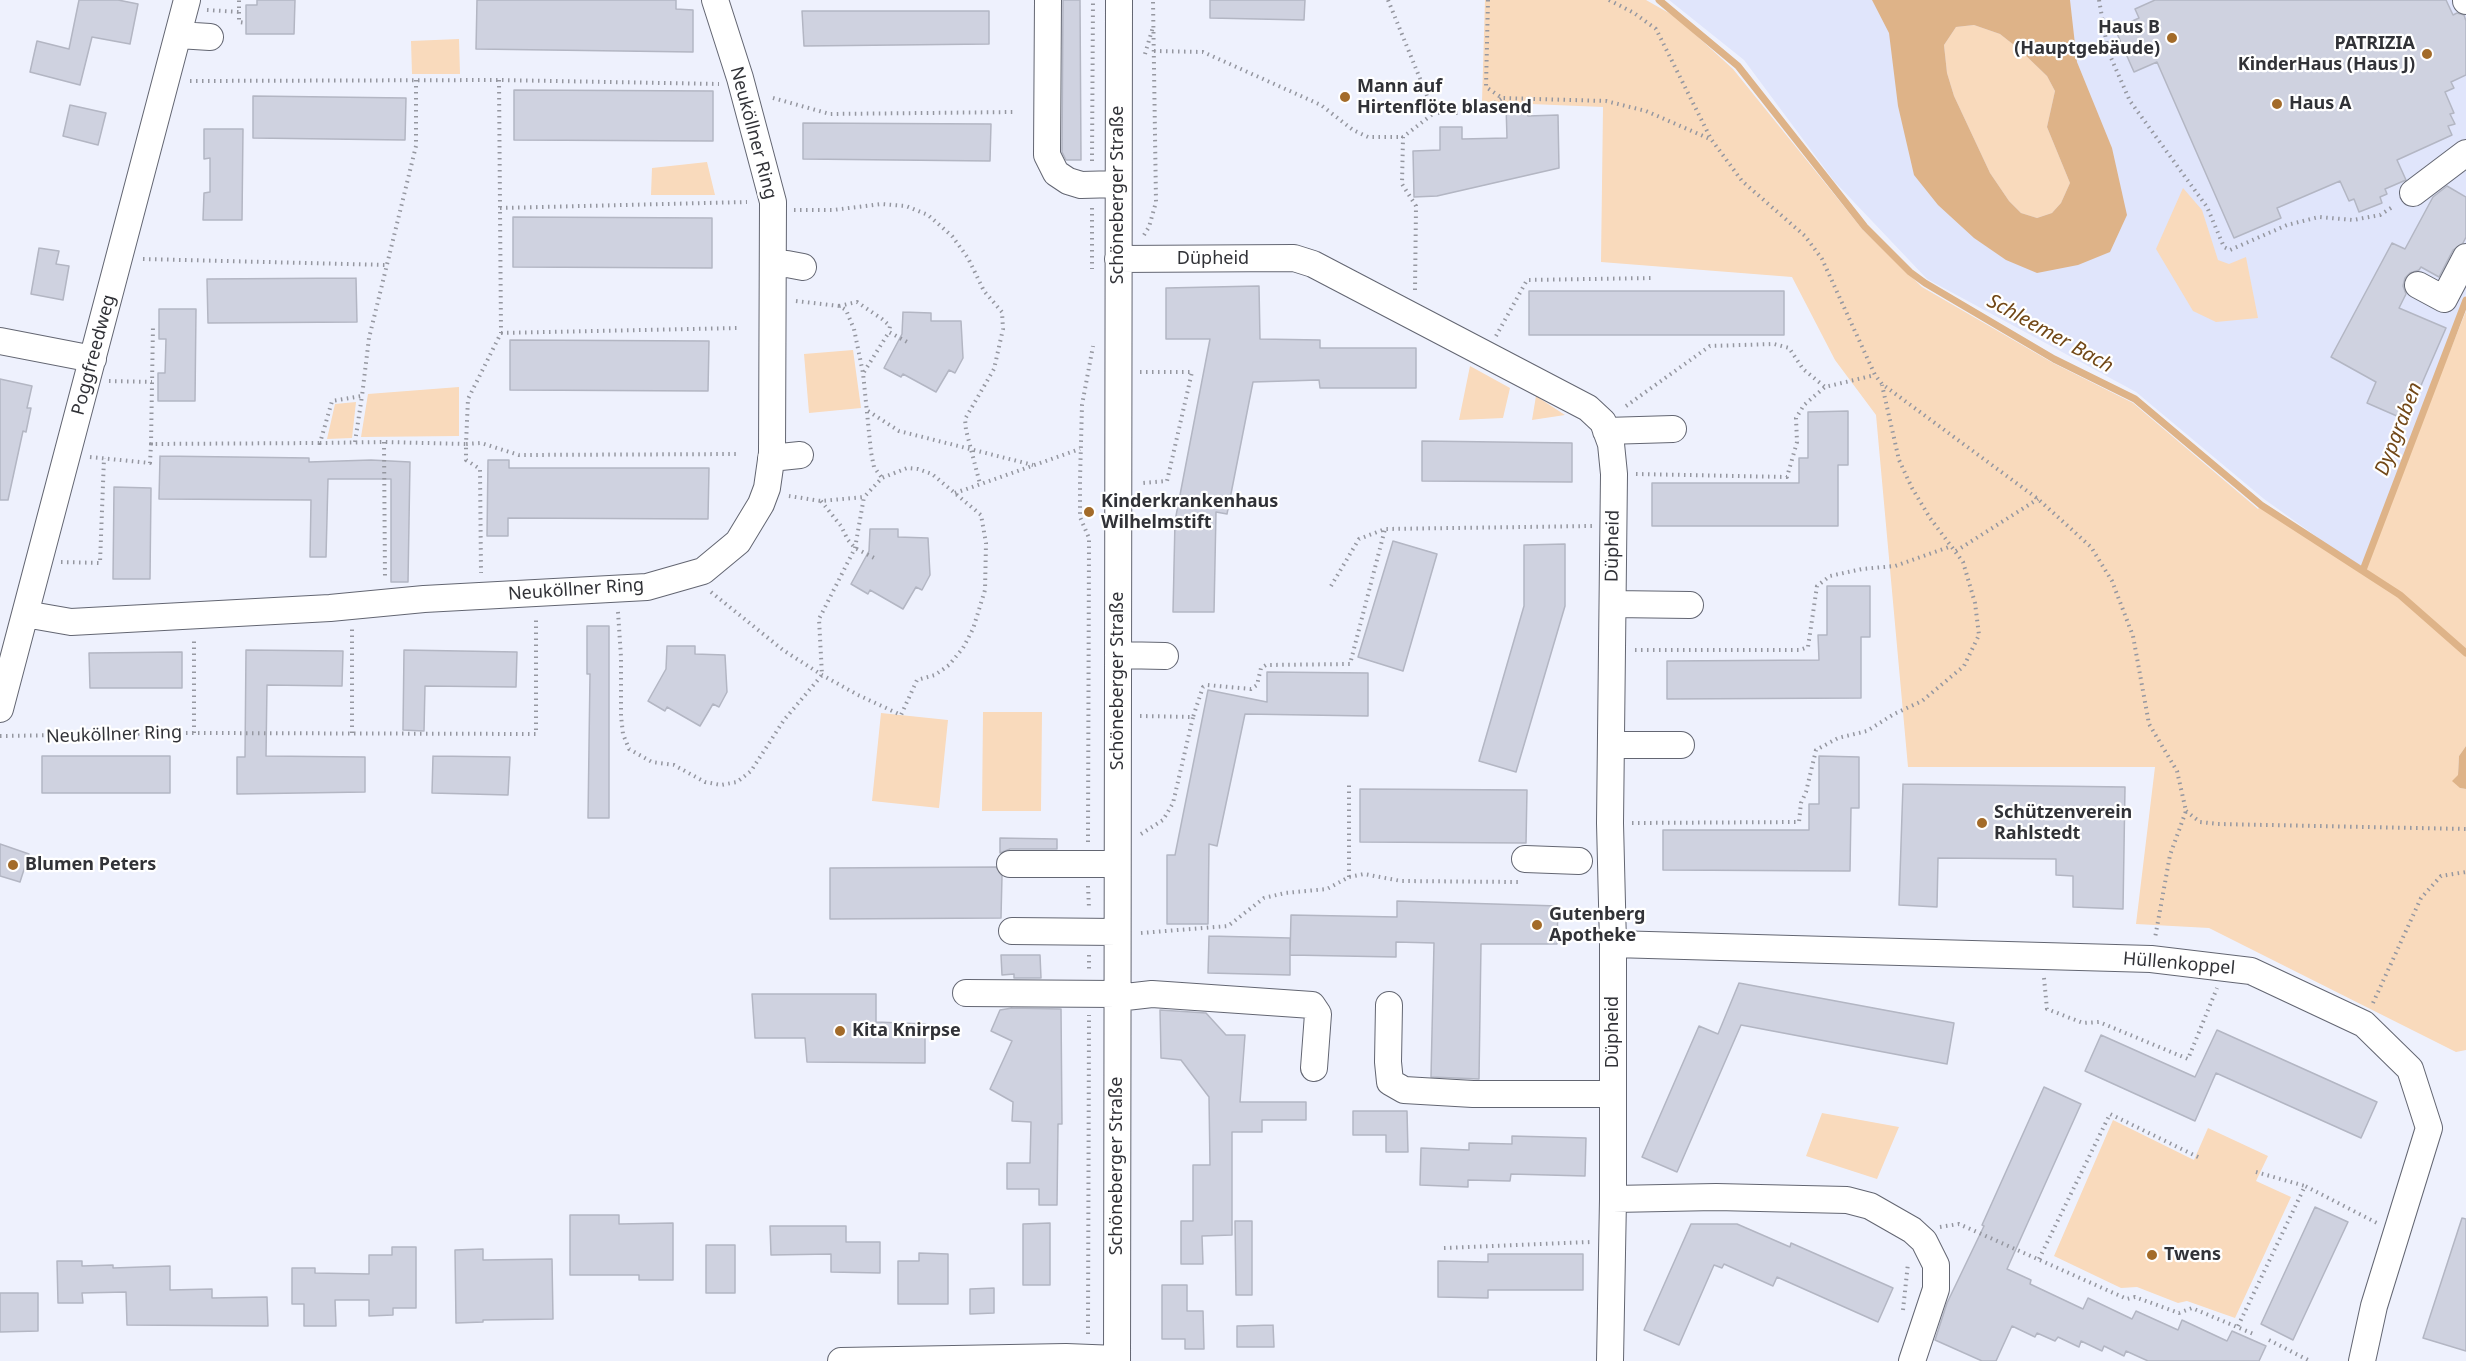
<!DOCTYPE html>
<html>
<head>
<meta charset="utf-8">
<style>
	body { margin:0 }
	canvas { display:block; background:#eef1fd }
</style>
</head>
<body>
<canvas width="2466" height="1361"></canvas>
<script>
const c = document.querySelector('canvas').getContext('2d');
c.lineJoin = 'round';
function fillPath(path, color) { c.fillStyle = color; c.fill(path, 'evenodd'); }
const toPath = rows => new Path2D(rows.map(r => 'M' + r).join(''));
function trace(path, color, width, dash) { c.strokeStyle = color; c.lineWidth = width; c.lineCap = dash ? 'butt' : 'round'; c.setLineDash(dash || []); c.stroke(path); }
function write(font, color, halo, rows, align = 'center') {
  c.font = font + ' "Noto Sans",sans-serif'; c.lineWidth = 4.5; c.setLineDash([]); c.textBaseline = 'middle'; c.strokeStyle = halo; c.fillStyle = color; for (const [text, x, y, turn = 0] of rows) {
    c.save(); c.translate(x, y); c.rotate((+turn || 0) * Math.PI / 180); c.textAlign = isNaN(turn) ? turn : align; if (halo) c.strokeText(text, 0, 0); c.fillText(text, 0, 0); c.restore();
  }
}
fillPath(toPath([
	[1669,0,2466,0,2466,294,2363,570,2264,499,2136,392,1927,279,1834,181,1744,60]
]), '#e0e5fb');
fillPath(toPath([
	[1485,0,1646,0,1676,17,1733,69,1863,230,1922,287,2053,363,2133,403,2258,509,2261,506,2362,570,2466,311,2466,746,2459,756,2458,775,2460,788,2466,789,2466,1050,2456,1052,2209,928,2136,924,2155,767,1908,767,1876,415,1835,360,1792,277,1601,262,1603,107,1482,102],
	[1974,25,2000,34,2019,49,2047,76,2055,91,2047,127,2070,183,2061,203,2052,213,2037,218,2021,213,2009,201,1990,173,1954,96,1947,73,1944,45,1956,27],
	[459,39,460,74,412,74,411,41],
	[707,162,715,195,651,195,652,168],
	[2183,188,2202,210,2218,260,2229,264,2246,257,2258,318,2216,322,2193,311,2156,249],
	[853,350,861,408,809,413,804,354],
	[1470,366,1510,388,1503,418,1459,420],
	[459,387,459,436,361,437,368,394],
	[1536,396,1565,415,1532,420],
	[356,402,352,438,327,439,335,404],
	[983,712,1042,712,1041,811,982,811],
	[881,713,948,720,939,808,872,801],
	[1822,1113,1899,1127,1877,1179,1806,1156],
	[2113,1120,2194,1160,2208,1128,2268,1156,2256,1181,2291,1197,2235,1318,2187,1301,2178,1303,2137,1287,2121,1288,2054,1256]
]), '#f9dabc');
fillPath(toPath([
	[1872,0,2070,0,2077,62,2112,148,2127,215,2110,252,2078,265,2037,273,2006,260,1974,238,1938,205,1914,175,1898,106,1889,33],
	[1974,25,2000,34,2019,49,2047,76,2055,91,2047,127,2070,183,2061,203,2052,213,2037,218,2021,213,2009,201,1990,173,1954,96,1947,73,1944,45,1956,27],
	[2466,746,2466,789,2460,788,2452,781,2458,775,2459,756]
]), '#deb388');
trace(toPath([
	[1659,0,1738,66,1865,227,1910,272,1925,283,2054,359,2135,399,2261,505,2400,595,2466,653],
	[2363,570,2466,300]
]), '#deb388', 7);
const building = toPath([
	[79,0,118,0,138,4,130,44,92,37,80,85,30,72,37,41,69,49,79,0],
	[257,0,295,0,294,34,246,34,246,5,257,5,257,0],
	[477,0,676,0,676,9,693,10,693,52,476,49,477,0],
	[1063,0,1080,0,1081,160,1066,160,1062,152,1063,0],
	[1210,0,1305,0,1304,20,1210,18,1210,0],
	[2155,0,2446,0,2453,15,2457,13,2464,15,2466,21,2466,75,2451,82,2454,88,2445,92,2454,113,2450,114,2455,124,2448,126,2452,135,2397,160,2406,180,2385,189,2387,194,2380,197,2382,203,2359,212,2354,199,2349,201,2340,181,2277,208,2281,218,2234,238,2157,62,2134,72,2115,29,2139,18,2135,9,2155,0],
	[802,11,989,11,989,44,804,46,802,11],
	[514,90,713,91,713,141,514,140,514,90],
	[253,96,406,98,405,140,253,138,253,96],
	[70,105,106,113,98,145,63,136,70,105],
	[1506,105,1528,105,1528,116,1558,115,1559,168,1437,196,1414,197,1413,151,1440,150,1440,127,1462,127,1462,139,1507,138,1506,105],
	[803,123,991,124,990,161,803,159,803,123],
	[204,129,243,129,242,220,203,220,204,193,210,192,210,158,204,159,204,129],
	[2447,186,2466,197,2466,237,2463,243,2453,250,2439,277,2421,267,2419,270,2410,273,2405,278,2403,286,2406,294,2399,308,2446,328,2406,420,2367,403,2376,382,2331,357,2392,243,2405,249,2433,197,2447,186],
	[513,217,712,218,712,268,513,267,513,217],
	[39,248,59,251,56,264,69,266,63,300,31,294,39,248],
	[356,278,357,322,208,323,207,279,356,278],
	[1259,286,1260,339,1320,340,1320,348,1416,348,1416,388,1320,388,1319,380,1253,382,1227,514,1216,512,1214,612,1173,612,1175,521,1210,339,1166,339,1166,288,1259,286],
	[1529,291,1784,291,1784,335,1529,335,1529,291],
	[159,309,196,309,195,401,158,401,158,373,165,373,166,339,159,339,159,309],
	[903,312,931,313,931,321,961,321,963,358,955,373,949,370,936,392,903,374,901,377,884,368,902,334,903,312],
	[510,340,709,341,708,391,510,390,510,340],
	[0,379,32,386,27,408,31,408,26,432,23,431,8,500,0,500,0,379],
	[1848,411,1848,465,1838,465,1838,526,1652,526,1652,483,1799,483,1799,458,1808,458,1808,412,1848,411],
	[1422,441,1572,443,1572,482,1422,481,1422,441],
	[160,456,309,458,309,462,371,460,410,462,408,582,391,582,391,479,328,479,326,557,310,557,311,500,159,499,160,456],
	[488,460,509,460,509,468,709,468,708,519,508,518,508,536,487,536,488,460],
	[114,487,151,488,150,579,113,579,114,487],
	[870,529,898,529,898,537,928,538,930,575,922,590,916,587,903,609,870,590,868,594,851,584,869,551,870,529],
	[1393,541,1437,554,1403,671,1358,657,1393,541],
	[1565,544,1565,606,1516,772,1479,761,1524,606,1524,545,1565,544],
	[1827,586,1870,586,1870,637,1861,637,1861,698,1667,699,1667,661,1819,660,1818,635,1827,635,1827,586],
	[587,626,609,626,609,818,588,818,590,674,587,674,587,626],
	[667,646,695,646,695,654,725,655,727,692,719,707,713,704,700,726,667,707,665,711,648,701,666,669,667,646],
	[246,650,343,651,342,686,267,685,266,756,365,757,365,792,237,794,237,757,245,757,246,650],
	[404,650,517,652,516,687,425,686,424,731,403,730,404,650],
	[182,652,182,688,90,688,89,653,182,652],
	[1267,672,1368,673,1368,716,1245,714,1217,846,1209,844,1208,924,1167,924,1167,855,1175,855,1208,690,1267,702,1267,672],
	[42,756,170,756,170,793,42,793,42,756],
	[433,756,510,757,508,795,432,793,433,756],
	[1819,756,1859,757,1859,808,1851,808,1850,871,1663,870,1663,830,1809,830,1809,804,1819,804,1819,756],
	[1903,784,2125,787,2123,909,2073,907,2073,876,2056,875,2056,859,1938,858,1937,907,1899,905,1903,784],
	[1360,789,1527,790,1526,843,1360,842,1360,789],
	[1000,838,1057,839,1057,849,1010,849,1000,853,1000,838],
	[0,844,29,854,20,882,0,876,0,844],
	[996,867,1002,876,1001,918,830,919,830,868,996,867],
	[1397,901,1558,906,1557,944,1481,944,1479,1079,1431,1077,1434,943,1396,942,1396,957,1290,955,1291,915,1397,917,1397,901],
	[1209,936,1290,938,1290,975,1208,973,1209,936],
	[1001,955,1040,955,1041,978,1014,978,1014,974,1002,975,1001,955],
	[1739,983,1954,1023,1947,1064,1741,1025,1677,1172,1642,1157,1699,1026,1718,1034,1739,983],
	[752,994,876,994,876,1022,925,1024,925,1063,807,1062,805,1038,755,1038,752,994],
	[1012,1008,1061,1009,1062,1124,1058,1124,1057,1205,1039,1205,1039,1189,1007,1189,1007,1163,1030,1163,1031,1122,1012,1121,1013,1102,990,1089,1012,1041,991,1031,1000,1010,1012,1008],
	[1160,1010,1206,1013,1226,1035,1245,1035,1240,1102,1306,1102,1306,1120,1262,1120,1262,1132,1232,1132,1232,1235,1202,1236,1203,1264,1181,1264,1181,1221,1193,1221,1193,1165,1210,1165,1209,1097,1181,1060,1161,1058,1160,1010],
	[2217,1030,2377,1102,2361,1138,2216,1073,2195,1121,2085,1071,2101,1035,2195,1077,2217,1030],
	[2044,1087,2081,1104,2007,1269,2031,1280,2030,1284,2083,1309,2088,1298,2132,1319,2136,1311,2178,1330,2182,1320,2227,1341,2232,1331,2266,1346,2259,1361,2148,1361,2126,1351,2124,1356,2104,1346,2102,1351,2081,1341,2079,1347,2058,1337,2055,1341,2037,1333,2035,1337,2012,1326,1996,1361,1982,1361,1935,1340,1947,1303,1984,1226,1982,1225,2044,1087],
	[1353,1111,1407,1111,1408,1152,1386,1152,1386,1135,1353,1135,1353,1111],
	[1512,1136,1586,1138,1585,1176,1511,1174,1510,1181,1468,1180,1468,1187,1420,1185,1421,1148,1469,1150,1469,1143,1512,1144,1512,1136],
	[2315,1207,2348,1222,2293,1340,2261,1324,2315,1207],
	[570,1215,619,1215,619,1224,673,1223,673,1280,639,1280,639,1275,570,1275,570,1215],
	[2462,1218,2466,1219,2466,1351,2423,1338,2462,1218],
	[1235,1221,1252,1221,1252,1295,1236,1295,1235,1221],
	[1050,1223,1050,1285,1023,1285,1023,1224,1050,1223],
	[1691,1224,1737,1224,1790,1247,1791,1243,1893,1288,1878,1322,1777,1277,1773,1286,1724,1264,1722,1268,1714,1265,1679,1345,1644,1330,1691,1224],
	[770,1226,846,1226,846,1242,880,1242,880,1273,831,1272,831,1254,771,1255,770,1226],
	[706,1245,735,1245,735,1293,706,1293,706,1245],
	[392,1247,416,1247,416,1308,393,1308,393,1315,369,1316,369,1300,335,1300,336,1326,304,1326,304,1304,292,1304,292,1268,315,1268,315,1273,369,1274,369,1255,392,1255,392,1247],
	[483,1249,483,1260,552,1259,553,1319,483,1320,483,1322,456,1323,455,1250,483,1249],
	[919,1253,948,1254,948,1304,898,1304,898,1261,919,1261,919,1253],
	[1488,1254,1583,1254,1583,1290,1488,1290,1488,1298,1438,1297,1438,1261,1488,1262,1488,1254],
	[57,1261,82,1261,82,1266,113,1265,113,1268,170,1266,170,1290,212,1289,212,1298,267,1297,268,1326,127,1325,126,1292,82,1293,83,1303,58,1303,57,1261],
	[1162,1285,1187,1285,1187,1311,1203,1311,1204,1349,1185,1349,1185,1339,1162,1339,1162,1285],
	[994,1288,994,1313,970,1314,970,1289,994,1288],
	[0,1293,38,1293,38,1331,0,1332,0,1293],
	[1273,1325,1274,1347,1237,1347,1237,1326,1273,1325]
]);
fillPath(building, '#cfd2e0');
trace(building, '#b3b6c3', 1.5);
const minor = toPath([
	[1048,0,1047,155,1056,173,1068,181,1081,185,1118,184],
	[2466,0,2466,1],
	[178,35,210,37],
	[2413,193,2466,153],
	[1118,259,1294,258,1313,264,1588,408,1603,422,1611,444,1614,474,1610,823,1613,944,1613,1199,1610,1361],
	[773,265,787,264,803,267],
	[2418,285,2444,299,2466,257],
	[0,341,93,359],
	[1606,431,1673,429],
	[771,458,800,455],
	[1613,604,1690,605],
	[25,614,71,622,330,608,424,599,647,587,703,571,738,542,761,504,767,488,772,453,773,202,740,78,715,0],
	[1118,655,1165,656],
	[0,709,187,0],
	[1612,745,1681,745],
	[1525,859,1579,861],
	[1010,864,1117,864],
	[1012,931,1117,932],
	[1613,944,2151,959,2251,971,2364,1024,2410,1069,2429,1128,2374,1306,2362,1361],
	[966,993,1117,994],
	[1117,998,1152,994,1312,1005,1318,1014,1314,1068],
	[1389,1005,1388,1062,1390,1082,1404,1090,1473,1094,1613,1094],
	[1613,1199,1716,1197,1847,1200,1870,1206,1912,1230,1924,1241,1936,1265,1936,1289,1912,1361],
	[841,1361,1066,1357,1117,1359],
	[1117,1361,1119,0]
]);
trace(minor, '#636672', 28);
trace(toPath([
	[1388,0,1434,113,1480,113,1502,98],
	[1488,0,1486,87,1502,98,1606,101,1646,111,1710,139],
	[1609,0,1634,13,1656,29,1711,139,1742,181,1805,236,1822,259,1875,375,1882,384,2038,499,2091,547,2112,581,2133,636,2149,724,2177,771,2186,811,2170,855,2155,938],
	[2099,0,2108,51,2130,101,2207,207,2224,247,2230,250,2287,225,2319,217,2353,220,2380,215,2394,206],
	[207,10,239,12,239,0],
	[239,12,239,22,246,23],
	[1154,51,1203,52,1321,105,1353,130,1368,137,1403,137],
	[1145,54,1153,27],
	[416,80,416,146,369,338,362,396,332,401,320,443,384,442,466,444,466,460,480,469,481,573],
	[499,80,501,333,468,399,466,444,481,443,519,455,739,454],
	[190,81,499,80,719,84],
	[773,98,830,114,1016,112],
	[1092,161,1093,0],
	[500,208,747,202],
	[1092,208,1092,269],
	[794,210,833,210,881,204,906,206,928,215,952,236,968,258,984,291,1002,312,1003,329,994,369,965,419,966,430,980,484],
	[1144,235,1149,227,1156,202,1153,0],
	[143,259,388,265],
	[1415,290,1416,206,1402,184,1403,137,1434,113],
	[796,301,839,306,846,310,854,329,863,373,871,452,874,467,882,478],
	[839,306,857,302,882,319,890,326,889,332],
	[501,333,740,328],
	[1496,336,1527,280,1653,278],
	[864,372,889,332,909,343],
	[1140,372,1192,372,1167,481,1142,483],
	[109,381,152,382],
	[1626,406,1710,346,1774,344,1789,348,1803,369,1825,387],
	[868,411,899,431,1033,465],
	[355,442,362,396],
	[384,442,385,580],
	[151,444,153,325],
	[90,457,150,463,151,444,320,443],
	[1636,474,1787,477,1797,442,1796,418,1804,405,1825,387,1875,375],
	[955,493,1080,449],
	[821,501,841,526,848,540,855,548,876,559],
	[1956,551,2038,499],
	[61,562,100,563,104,458],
	[1331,586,1359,539,1385,529,1592,526],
	[711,592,783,650,822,675,858,695,901,715,917,680,935,675,949,665,963,648,973,629,985,590,986,543,981,515,932,474,918,469,907,468,882,478,864,497],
	[618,612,621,657,621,716,623,734,629,749,652,762,674,765,705,782,721,785,737,782,751,771,784,720,822,675,819,619,855,548,864,497,821,501,789,496],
	[1635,650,1800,650,1808,647,1817,586,1830,576,1862,569,1895,566,1952,546],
	[1140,716,1193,717,1203,687,1207,685,1251,689,1257,685,1261,668,1266,665,1350,664,1385,529],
	[194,733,194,637],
	[352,733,352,629],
	[0,736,194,733,536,734,536,616],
	[2186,811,2200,822,2218,824,2466,829],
	[1632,823,1799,822,1801,803,1806,792,1816,750,1838,738,1867,731,1894,714,1922,701,1964,666,1979,635,1975,603,1963,562,1930,518,1912,488,1899,460,1882,385],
	[1141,834,1163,820,1173,803,1193,717],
	[1088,842,1089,538,1080,517,1080,480,1082,405,1093,346],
	[1349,877,1349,783],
	[1088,886,1089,908],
	[1141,933,1228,926,1264,898,1285,893,1327,889,1349,877,1364,874,1401,881,1518,882],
	[1089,955,1089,971],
	[2044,978,2047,1009,2083,1023,2099,1022,2188,1059,2217,988],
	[2373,1003,2421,898,2441,876,2466,872],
	[2256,1172,2305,1186],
	[1940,1227,1959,1224,2127,1299,2135,1297,2179,1313,2192,1308,2256,1335],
	[1444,1248,1591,1242],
	[2039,1259,2110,1114,2200,1158],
	[1903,1310,1908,1263],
	[2238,1326,2305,1186,2377,1223],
	[1088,1334,1089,1015],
	[2269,1340,2310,1361]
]), '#9597a0', 4, [1.5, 4.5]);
trace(minor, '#fff', 26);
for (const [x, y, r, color] of [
	[2172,38,6,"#a36b29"],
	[2427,54,6,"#a36b29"],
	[1345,97,6,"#a36b29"],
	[2277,104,6,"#a36b29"],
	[1089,512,6,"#a36b29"],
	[1982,823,6,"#a36b29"],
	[13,865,6,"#a36b29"],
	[1537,925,6,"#a36b29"],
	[840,1031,6,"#a36b29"],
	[2152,1255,6,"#a36b29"]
]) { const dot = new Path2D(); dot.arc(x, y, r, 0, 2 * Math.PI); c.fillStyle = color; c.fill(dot); trace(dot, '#fff', 2); }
write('bold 18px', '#313237', '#fff', [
	["Haus B",2160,28,"right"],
	["(Hauptgebäude)",2160,49,"right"],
	["PATRIZIA",2415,44,"right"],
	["KinderHaus (Haus J)",2415,65,"right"],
	["Mann auf",1357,87],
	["Hirtenflöte blasend",1357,108],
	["Haus A",2289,104],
	["Kinderkrankenhaus",1101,502],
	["Wilhelmstift",1101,523],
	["Schützenverein",1994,813],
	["Rahlstedt",1994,834],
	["Blumen Peters",25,865],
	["Gutenberg",1549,915],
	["Apotheke",1549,936],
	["Kita Knirpse",852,1031],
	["Twens",2164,1255]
], 'left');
write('18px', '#313237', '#fff', [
	["Neuköllner Ring",753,133,75],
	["Schöneberger Straße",1118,195,-90],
	["Düpheid",1213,259],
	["Poggfreedweg",94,355,-75],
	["Düpheid",1613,546,-89],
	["Neuköllner Ring",576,590,-4],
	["Schöneberger Straße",1118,681,-90],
	["Neuköllner Ring",114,735,-2],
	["Hüllenkoppel",2179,964,5],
	["Düpheid",1613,1032,-90],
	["Schöneberger Straße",1117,1166,-90]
]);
write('italic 20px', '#714716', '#fff', [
	["Schleemer Bach",2050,334,29],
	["Dypgraben",2399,429,-69]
]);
</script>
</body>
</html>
